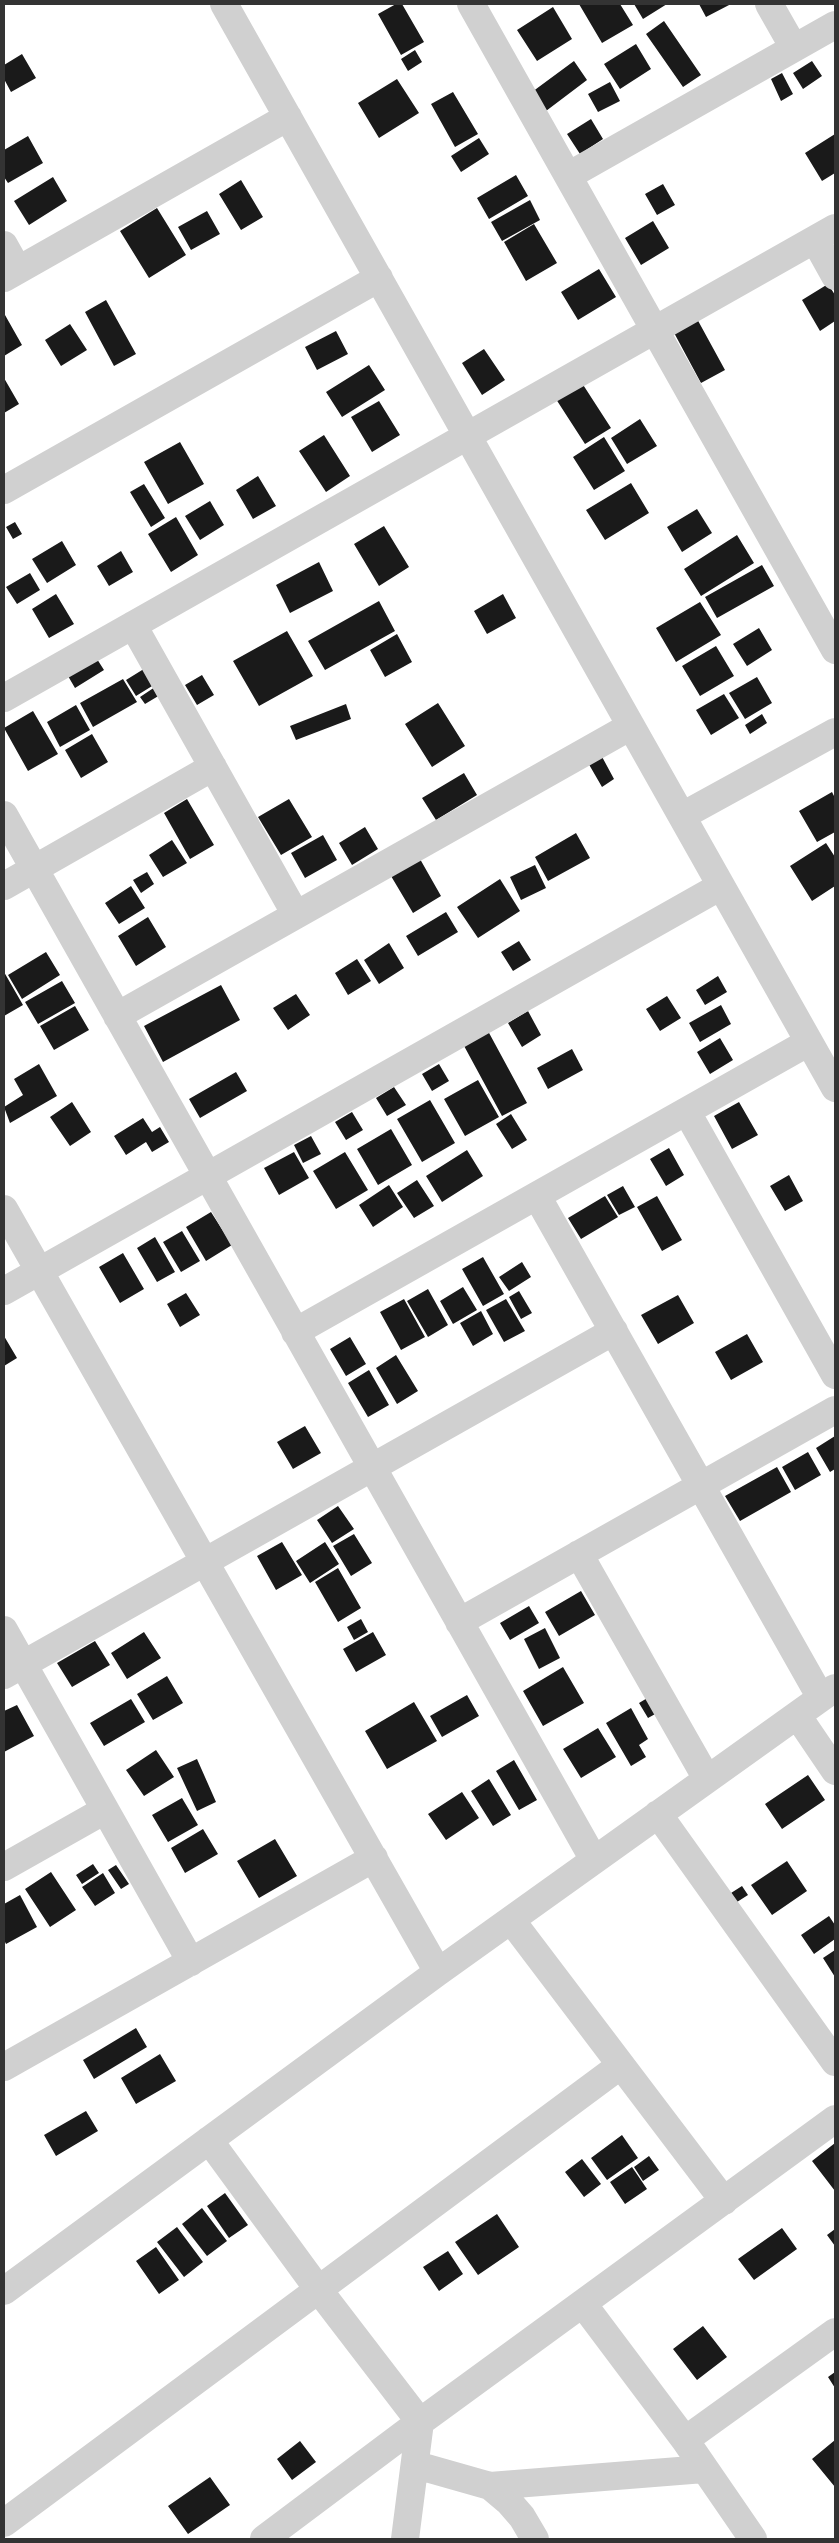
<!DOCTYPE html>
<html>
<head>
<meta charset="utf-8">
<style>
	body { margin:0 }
	#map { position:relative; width:839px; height:2543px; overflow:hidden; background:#fff; font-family:"Roboto Condensed",sans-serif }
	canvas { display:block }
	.frame { position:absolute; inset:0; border:5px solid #333; pointer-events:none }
</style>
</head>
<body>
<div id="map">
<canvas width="839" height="2543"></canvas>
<div class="frame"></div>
</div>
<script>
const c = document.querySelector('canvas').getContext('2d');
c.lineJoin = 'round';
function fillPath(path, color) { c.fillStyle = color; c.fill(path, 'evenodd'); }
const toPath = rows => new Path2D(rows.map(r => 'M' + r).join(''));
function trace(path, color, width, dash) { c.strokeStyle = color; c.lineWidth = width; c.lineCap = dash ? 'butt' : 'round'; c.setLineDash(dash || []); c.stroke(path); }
fillPath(toPath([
	[396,4,402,4,424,42,401,55,378,14],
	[579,4,620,4,633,25,602,43],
	[634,4,667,4,643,19],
	[699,4,731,4,706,17],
	[553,7,572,39,537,61,517,30],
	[664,21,701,75,683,87,646,34],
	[636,44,651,69,620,89,604,64],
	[415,50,422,62,408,71,401,59],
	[22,54,36,78,11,92,4,79,4,65],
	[574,61,587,80,546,111,532,92],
	[812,61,822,76,803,89,793,73],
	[782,73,793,94,781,101,771,79],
	[397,79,419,113,379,138,358,103],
	[610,82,620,101,598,112,588,94],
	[453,92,478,134,455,147,431,104],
	[591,119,603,139,580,154,567,134],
	[835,134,835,173,822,181,805,153],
	[28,136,43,163,8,183,4,177,4,150],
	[479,138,489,154,461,172,451,156],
	[516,175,528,196,489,219,477,198],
	[53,177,67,201,29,225,14,201],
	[241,180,263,217,241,230,219,194],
	[663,184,675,205,657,215,645,194],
	[530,200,540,220,502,241,491,222],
	[157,208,186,255,149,278,120,231],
	[207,211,220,234,191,250,178,227],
	[653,221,669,248,641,265,625,238],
	[534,224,557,263,526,281,504,242],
	[599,269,616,297,578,320,561,292],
	[828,284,835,295,835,321,820,331,802,300],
	[106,300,136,354,114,366,85,312],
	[5,315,22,345,4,356,4,316],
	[696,317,725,370,701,383,672,329],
	[70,324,87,350,61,366,45,340],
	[336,331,348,354,317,370,305,347],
	[484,349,505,380,482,395,462,363],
	[369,365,385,390,342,417,326,392],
	[4,378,19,404,4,413],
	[580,380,611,428,585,444,554,396],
	[379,401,400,435,372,452,351,417],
	[640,419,657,446,627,464,611,438],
	[324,435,350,476,326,492,299,451],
	[604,437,625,471,594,490,573,457],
	[180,442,204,484,168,504,144,462],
	[258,476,276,506,253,519,236,490],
	[631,483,649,513,605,540,586,510],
	[144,484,165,518,151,527,130,492],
	[210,501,224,525,200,540,185,516],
	[697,509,712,533,682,552,667,527],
	[176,517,198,555,171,572,148,534],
	[15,522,22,534,13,539,6,527],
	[384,526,409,567,379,586,354,544],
	[737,535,754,563,701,596,684,569],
	[62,541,76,565,47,583,32,559],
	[121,551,133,572,109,586,97,566],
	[319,562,333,591,290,613,276,585],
	[762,565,774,586,717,618,705,597],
	[30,573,40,590,17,604,6,587],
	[56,594,74,624,49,638,32,609],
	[503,594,516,618,487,634,474,611],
	[379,601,395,631,325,670,308,641],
	[700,602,721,635,676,662,656,628],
	[759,628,772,650,747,666,733,644],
	[287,631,313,676,259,706,233,661],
	[397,634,412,662,385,677,370,650],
	[716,646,734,676,700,696,682,666],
	[97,659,104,670,75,688,68,676],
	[147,667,157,683,136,696,126,680],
	[202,675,214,695,197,705,185,685],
	[757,677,772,703,745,719,729,693],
	[123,679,137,702,93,727,80,703],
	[155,687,160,695,145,704,140,697],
	[724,694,739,718,711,735,696,710],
	[438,703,465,746,432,767,405,724],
	[346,704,351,719,296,740,290,726],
	[76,705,90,730,60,747,47,722],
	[33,711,58,754,28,771,4,728],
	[762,714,767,723,750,734,745,725],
	[92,734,108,762,81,778,65,750],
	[600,753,614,779,602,787,587,761],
	[464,773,477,795,436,820,422,798],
	[832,792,835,798,835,832,817,842,799,811],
	[187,799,214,845,190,859,164,813],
	[289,799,312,837,281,855,258,817],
	[365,827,378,849,352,865,339,843],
	[576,833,590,858,548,881,535,857],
	[323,835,337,860,305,878,291,853],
	[172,840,187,863,163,877,149,855],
	[826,843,835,857,835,886,812,901,790,866],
	[420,859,441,896,413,913,391,876],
	[535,865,546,888,521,900,510,877],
	[147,872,154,884,141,893,133,880],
	[500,879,520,911,478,938,457,907],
	[131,886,145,908,119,924,105,903],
	[446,912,458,932,418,956,406,936],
	[148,917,166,947,136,966,118,936],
	[519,941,531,960,513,971,501,952],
	[389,943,404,968,379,984,364,960],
	[46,952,60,975,22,999,8,975],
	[357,959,371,981,348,995,335,973],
	[4,972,23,1005,4,1016],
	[718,976,727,992,705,1005,696,990],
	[62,981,75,1003,38,1024,25,1002],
	[221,985,240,1020,163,1062,144,1026],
	[296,994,310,1015,288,1030,273,1008],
	[667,996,681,1018,660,1031,646,1009],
	[721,1005,731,1024,700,1042,689,1023],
	[75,1006,89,1030,54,1050,40,1026],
	[528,1011,541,1035,522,1047,508,1023],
	[488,1031,527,1103,502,1116,463,1044],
	[720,1038,733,1060,710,1074,697,1052],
	[572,1049,583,1070,548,1089,537,1068],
	[39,1064,57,1096,10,1123,4,1107,23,1095,14,1079],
	[439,1064,449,1081,432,1091,422,1074],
	[236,1072,247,1091,200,1118,189,1099],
	[478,1080,499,1117,465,1136,444,1099],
	[394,1087,406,1105,387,1116,376,1098],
	[430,1100,455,1143,422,1162,397,1119],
	[72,1102,91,1132,70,1146,50,1117],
	[739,1102,758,1135,732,1149,714,1116],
	[352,1112,363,1130,346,1140,335,1122],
	[511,1114,527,1140,512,1149,496,1124],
	[143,1118,152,1132,160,1127,169,1142,152,1152,146,1142,126,1155,114,1136],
	[391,1129,412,1165,378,1185,357,1149],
	[311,1136,321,1154,303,1163,294,1145],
	[669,1148,684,1175,666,1186,650,1159],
	[467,1150,483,1176,442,1202,426,1176],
	[294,1152,309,1178,279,1195,264,1168],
	[345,1152,368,1190,336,1209,313,1171],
	[789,1175,803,1201,785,1211,770,1186],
	[417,1180,434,1206,414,1218,397,1193],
	[389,1185,403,1207,373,1227,359,1205],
	[623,1186,635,1207,619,1215,607,1195],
	[605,1196,618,1217,581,1239,568,1218],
	[657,1196,682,1240,662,1251,637,1207],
	[211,1212,232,1245,206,1261,186,1227],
	[182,1231,200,1261,181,1272,163,1242],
	[155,1237,175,1272,157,1282,137,1248],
	[123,1253,144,1289,120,1303,99,1267],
	[483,1257,504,1294,483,1306,462,1269],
	[522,1262,531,1277,509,1291,499,1277],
	[463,1287,477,1310,453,1324,440,1301],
	[428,1289,448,1325,428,1337,407,1301],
	[519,1291,532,1313,521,1319,509,1297],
	[186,1293,200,1315,180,1327,167,1304],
	[678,1295,694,1323,658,1344,641,1315],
	[404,1299,425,1337,401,1350,380,1312],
	[506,1299,525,1331,504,1342,486,1310],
	[481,1311,493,1334,473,1346,460,1323],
	[747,1334,763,1362,731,1380,715,1352],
	[4,1336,17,1358,4,1366],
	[350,1337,366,1364,346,1376,330,1349],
	[396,1355,418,1391,397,1404,376,1368],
	[369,1370,389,1405,368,1417,348,1383],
	[305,1426,321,1453,293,1469,277,1442],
	[835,1436,835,1469,830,1472,816,1448],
	[808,1452,821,1475,795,1490,782,1467],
	[777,1467,791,1492,740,1521,725,1496],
	[338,1506,354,1529,332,1543,317,1520],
	[354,1534,372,1563,351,1576,333,1546],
	[282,1542,302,1575,276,1590,257,1556],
	[325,1542,339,1564,310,1583,296,1561],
	[338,1568,361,1608,338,1622,315,1582],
	[581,1591,595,1615,559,1636,545,1612],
	[529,1606,539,1623,510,1640,500,1623],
	[361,1619,368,1632,354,1640,347,1627],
	[545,1628,560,1658,539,1669,524,1639],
	[144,1632,161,1658,127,1679,111,1653],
	[373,1632,386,1655,356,1672,343,1649],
	[95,1641,110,1665,72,1687,57,1663],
	[563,1667,584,1703,543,1726,523,1691],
	[167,1676,183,1703,153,1720,137,1694],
	[467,1695,479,1716,442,1737,430,1716],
	[649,1697,657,1713,648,1718,639,1703],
	[131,1699,145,1722,104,1746,90,1723],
	[414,1702,437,1741,387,1769,365,1731],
	[17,1705,34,1736,4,1752,4,1711],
	[631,1708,648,1739,639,1745,646,1757,631,1766,606,1723],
	[598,1728,616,1757,581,1778,563,1749],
	[156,1750,174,1777,144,1796,126,1770],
	[197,1759,216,1802,197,1811,177,1768],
	[514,1760,537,1800,519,1810,496,1771],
	[808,1775,825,1800,782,1829,765,1804],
	[489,1779,511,1815,493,1826,471,1791],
	[462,1792,479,1818,446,1840,428,1814],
	[182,1798,198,1825,168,1842,152,1815],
	[203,1829,218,1854,185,1873,171,1848],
	[275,1839,297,1876,259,1898,237,1861],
	[787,1861,807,1891,772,1915,751,1885],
	[93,1864,99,1873,82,1884,76,1875],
	[116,1865,129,1884,121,1889,108,1870],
	[51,1872,76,1910,50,1927,25,1889],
	[103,1873,115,1893,95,1906,82,1887],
	[742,1886,748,1895,737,1902,731,1893],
	[20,1895,37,1927,6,1944,4,1940,4,1904],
	[829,1916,835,1925,835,1939,814,1954,801,1935],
	[835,1950,835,1977,823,1958],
	[136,2028,147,2047,94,2079,83,2060],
	[160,2054,176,2081,136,2104,121,2078],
	[86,2111,98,2131,56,2156,44,2135],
	[622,2135,638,2158,607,2180,591,2158],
	[835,2143,835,2191,812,2161],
	[649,2156,659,2170,643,2181,634,2167],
	[582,2159,601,2184,584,2197,565,2172],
	[632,2167,647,2189,625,2204,610,2182],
	[225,2193,248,2225,229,2238,207,2206],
	[202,2208,227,2241,207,2256,182,2224],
	[497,2214,519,2247,478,2275,455,2242],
	[177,2227,203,2262,184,2277,157,2242],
	[782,2228,797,2249,754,2280,738,2259],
	[835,2229,835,2246,827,2235],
	[156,2247,179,2280,159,2294,136,2261],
	[448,2251,463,2274,439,2291,423,2267],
	[703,2326,727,2357,697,2380,673,2349],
	[835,2372,835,2388,828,2377],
	[835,2440,835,2487,812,2459],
	[300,2441,316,2462,292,2480,277,2459],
	[210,2477,230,2505,188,2534,168,2506]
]), '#1a1a1a');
trace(toPath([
	[224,4,835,1088],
	[471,4,835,650],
	[769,4,794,48],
	[568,176,835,25],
	[815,240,835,276],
	[4,245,18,270],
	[4,278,288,117],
	[4,490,379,278],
	[133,625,296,915],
	[4,698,835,228],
	[4,815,594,1860],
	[682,816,835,732],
	[4,886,213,767],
	[117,1016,631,726],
	[687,1112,835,1375],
	[537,1196,821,1698],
	[4,1209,438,1972],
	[4,1291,721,886],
	[295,1332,809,1042],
	[579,1554,707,1779],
	[459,1622,835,1410],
	[4,1630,191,1962],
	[4,1675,614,1331],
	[797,1715,835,1771],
	[658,1814,835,2062],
	[4,1867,105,1810],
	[511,1920,724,2201],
	[4,2067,374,1858],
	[209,2140,318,2289,420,2422,405,2539],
	[4,2291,438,1972,835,1688],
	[583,2304,685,2440,753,2539],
	[685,2440,835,2332],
	[416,2465,490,2486,509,2502,522,2517,535,2539],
	[490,2486,704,2469],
	[4,2523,621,2065],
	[264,2539,420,2422,835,2119]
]), '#d0d0d0', 28);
</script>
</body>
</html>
